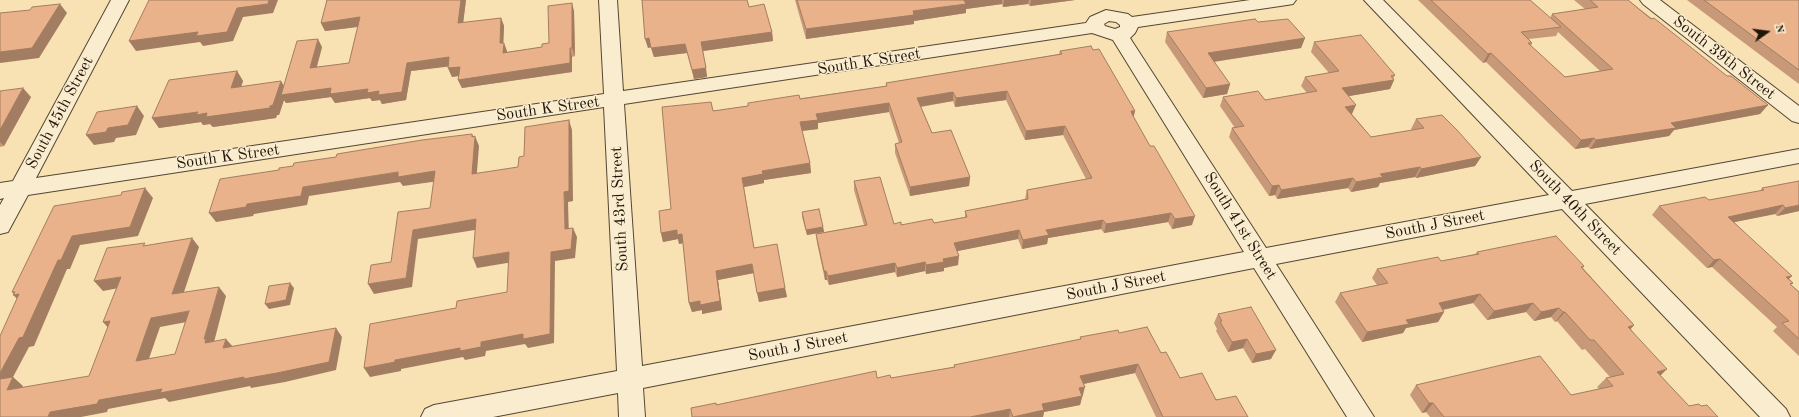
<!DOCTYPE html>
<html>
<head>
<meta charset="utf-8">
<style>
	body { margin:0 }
	#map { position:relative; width:1799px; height:417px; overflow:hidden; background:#f8e1b3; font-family:"Old Standard TT",serif }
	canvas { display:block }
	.north { position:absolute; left:1747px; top:12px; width:40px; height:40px; -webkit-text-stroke:3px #faecce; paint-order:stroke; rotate:76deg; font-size:11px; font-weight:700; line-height:16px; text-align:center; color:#1e1408 }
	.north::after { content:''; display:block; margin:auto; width:14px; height:18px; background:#1e1408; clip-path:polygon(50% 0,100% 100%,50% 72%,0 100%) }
</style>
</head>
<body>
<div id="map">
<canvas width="1799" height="417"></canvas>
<div class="north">N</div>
</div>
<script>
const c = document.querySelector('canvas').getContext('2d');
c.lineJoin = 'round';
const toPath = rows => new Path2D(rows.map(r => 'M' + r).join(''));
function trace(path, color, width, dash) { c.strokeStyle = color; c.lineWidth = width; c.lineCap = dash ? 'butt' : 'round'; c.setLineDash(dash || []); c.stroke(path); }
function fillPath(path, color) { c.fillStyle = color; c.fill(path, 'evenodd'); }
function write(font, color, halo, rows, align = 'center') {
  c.font = font + ' "Old Standard TT",serif'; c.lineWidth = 3; c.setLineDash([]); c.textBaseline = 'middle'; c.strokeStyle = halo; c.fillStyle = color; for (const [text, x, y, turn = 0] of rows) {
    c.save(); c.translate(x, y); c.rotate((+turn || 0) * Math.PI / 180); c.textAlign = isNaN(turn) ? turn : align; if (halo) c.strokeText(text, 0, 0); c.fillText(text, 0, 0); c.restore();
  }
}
const minor = toPath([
	[111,0,129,0,36,178,604,94,599,0,617,0,623,91,1086,23,1090,17,1106,10,1128,14,1132,17,1250,0,1296,0,1293,4,1287,5,1138,27,1135,33,1130,38,1266,248,1549,195,1364,0,1383,0,1572,191,1799,149,1799,163,1585,204,1786,409,1790,417,1760,417,1562,209,1276,264,1374,417,1347,417,1254,268,643,388,645,417,619,417,618,393,493,417,421,417,425,409,434,405,617,371,604,107,28,195,8,232,0,234,0,205,4,198,0,199,0,183,13,181,111,0],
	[1109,21,1116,22,1120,25,1120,27,1115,29,1105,26,1104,24,1109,21],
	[1092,33,1113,40,1244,252,642,366,624,104,1092,33],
	[1640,0,1660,0,1799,106,1799,123,1792,121,1643,4,1640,0]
]);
trace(minor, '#544733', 2);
fillPath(minor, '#faecce');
fillPath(toPath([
	[327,0,466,0,463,23,501,18,504,26,503,43,507,52,542,47,549,43,574,11,575,56,572,57,572,72,462,88,458,80,459,76,452,77,448,68,448,66,411,71,406,100,382,104,380,100,372,101,370,98,335,103,331,97,286,103,284,100,279,115,277,115,276,118,213,127,210,124,203,125,201,122,159,128,152,118,237,71,243,81,241,87,283,86,322,47,317,67,349,63,358,27,325,31,321,23],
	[642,0,668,0,749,7,772,32,773,41,703,51,707,77,694,79,687,53,654,57,651,47,648,48],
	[795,0,1075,0,1030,6,1028,4,1003,7,1002,4,966,9,966,13,914,21,914,24,806,39],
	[1418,0,1530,0,1550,18,1552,14,1585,9,1574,0,1628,0,1727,76,1768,105,1760,114,1674,130,1669,136,1590,149,1588,147,1575,149,1486,62,1483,63],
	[1558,32,1600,71,1565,77,1531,46,1532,43,1529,39,1556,36],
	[1687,0,1799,0,1799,84],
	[1258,22,1305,38,1301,48,1214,62,1230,84,1227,94,1203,98,1165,42,1167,32],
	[1314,42,1395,75,1393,79,1394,80,1390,89,1349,96,1352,114,1371,137,1412,130,1411,129,1416,119,1481,157,1475,166,1416,178,1415,177,1380,183,1378,187,1351,192,1348,188,1277,199,1275,195,1269,196,1229,137,1232,128,1235,128,1220,106,1223,97,1265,100,1307,93,1301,86,1305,77,1329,73,1311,52],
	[1093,50,1135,111,1133,117,1192,225,1172,229,1168,222,1104,233,1101,229,1048,238,1047,244,1022,249,1018,239,957,251,958,265,944,268,944,271,926,274,925,271,897,277,895,272,829,285,827,280,825,280,817,243,816,234,864,225,854,190,854,181,894,224,901,225,934,223,965,217,965,211,1025,199,1027,190,1086,179,1063,135,1025,140,1006,100,955,107,953,101,921,107,932,133,970,177,969,186,910,196,895,153,895,144,899,143,889,112,818,123,818,129,802,131,810,163,811,173,764,180,764,183,744,187,754,248,785,288,787,297,759,302,754,273,718,280,722,310,702,314,702,310,692,312,689,303,683,243,679,244,678,239,663,242,661,233,713,111,886,86,886,83,1059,54,1060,51],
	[0,91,31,97,4,146,0,147],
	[1762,188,1799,211,1777,216,1775,214,1734,222,1793,283,1791,285,1799,292,1799,356,1773,331,1777,327,1712,267,1707,268,1652,215,1659,206,1709,200,1760,191],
	[802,212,823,227,824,232,807,235,802,217],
	[1477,252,1584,266,1583,268,1634,325,1631,329,1661,376,1689,406,1701,406,1718,417,1430,417,1426,412,1422,413,1410,395,1416,385,1571,395,1599,389,1597,387,1606,378,1610,377,1585,349,1582,350,1557,321,1555,322,1551,317,1534,321,1526,312,1487,320,1473,303,1443,310,1444,312,1438,322,1406,328,1403,333,1362,342,1335,302,1340,293,1377,285,1372,278,1377,269,1441,261,1475,254],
	[1218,314,1271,359,1252,363,1243,348,1228,352,1216,331,1217,329,1214,323],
	[1119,333,1161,353,1180,378,1248,417,1156,417,1135,373,1084,384,1083,396,1082,396,1080,405,1044,412,1043,417,692,417,716,405,877,378,891,378,954,367,954,365,1080,339,1080,337]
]), '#c89978');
fillPath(toPath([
	[269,0,278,0,273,13,243,17,233,41,203,46,200,42,136,51,129,41,237,8],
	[461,0,466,0,462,32,458,23],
	[964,0,1002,0,1002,4,966,9,966,13,914,21,914,24,806,39,806,29,913,11],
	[1004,0,1029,0,1028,4,1003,7],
	[1031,0,1075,0,1030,6],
	[572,3,574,11,575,56,572,48],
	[60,4,67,13,39,58,0,63,0,52],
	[360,17,364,26,325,31,321,23],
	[501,18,504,26,503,52,500,43],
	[772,32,773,41,703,51,701,42],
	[649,38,651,47,648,48,645,39],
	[1305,38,1301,48,1205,63,1208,53],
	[318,39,322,47,314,76,310,68],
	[504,43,507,51,506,61,503,53],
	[685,44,687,53,654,57,651,48],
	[570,48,572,57,572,72,462,88,458,80],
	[1491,53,1486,62,1483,63,1488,54],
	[449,57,453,66,411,71,406,100,382,104,380,100,372,101,370,98,335,103,331,97,286,103,284,100,279,115,277,115,276,118,213,127,210,124,203,125,201,122,159,128,152,118,198,112,270,106,281,81,287,91,407,63],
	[460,67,464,75,452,77,448,68],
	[706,68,707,77,694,79,692,70],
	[237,71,243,81,237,98,231,88],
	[1394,80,1390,89,1338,98,1342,88],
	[1230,84,1227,94,1203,98,1206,88],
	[23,88,31,97,4,146,0,142,0,130],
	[1007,91,1006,100,955,107,956,98],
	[953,92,953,101,917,107,917,98],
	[889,103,889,112,818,123,818,129,801,131,800,122,816,114],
	[1356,105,1352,114,1341,116,1345,107],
	[1768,105,1760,114,1674,130,1669,136,1590,149,1596,140,1671,123],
	[137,106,144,116,136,135,116,138,114,142,94,145,86,135,108,128],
	[1131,111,1135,111,1133,120],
	[569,120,572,130,573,201,568,202,569,239,565,229,564,192],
	[1065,126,1063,135,1025,140,1026,131],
	[472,134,475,140,475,136,479,146,476,184,472,174],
	[1594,138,1588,147,1575,149,1581,140],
	[1481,157,1475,166,1416,178,1421,169],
	[810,163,811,173,764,180,764,183,744,187,742,178,762,171],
	[1420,167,1415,177,1380,183,1378,187,1351,192,1356,182,1380,174],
	[435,171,439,181,403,186,400,182,309,196,307,205,254,214,253,216,216,222,209,213,247,204,303,187,398,172],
	[970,177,969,186,910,196,910,187],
	[1353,178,1348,188,1277,199,1281,190],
	[1279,185,1275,195,1269,196,1272,186],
	[145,188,153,198,138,236,80,245,70,269,67,269,34,346,29,347,13,377,23,386,18,399,7,390,0,383,0,373,58,260,72,236],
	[1783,205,1775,214,1720,225,1728,217],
	[1799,205,1799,211,1777,216,1785,208],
	[1171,213,1168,222,1104,233,1106,224],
	[1195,216,1192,225,1172,229,1175,219],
	[476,219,481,229,418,239,412,287,374,294,368,284,406,278,413,230],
	[1103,220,1101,229,1048,238,1047,244,1022,249,1023,240,1046,230],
	[823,227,824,232,807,235,806,230],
	[573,228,577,237,575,258,555,261,554,343,528,348,525,344,486,351,485,356,465,360,463,357,401,369,401,371,370,377,364,368,395,360,481,342,551,252],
	[677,230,682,234,684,243,679,244,678,239,663,242,661,233],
	[1019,230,1018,239,953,252,954,243],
	[192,238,199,247,180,304,172,294],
	[509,252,513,262,477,268,473,258],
	[959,256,958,265,944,268,944,271,926,274,926,265,943,259],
	[1720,259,1712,267,1707,268,1714,260],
	[925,262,925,271,897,277,897,268],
	[895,263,895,272,829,285,828,276],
	[752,264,754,273,718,280,722,310,702,314,702,310,692,312,689,303,700,301,716,271],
	[824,271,826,271,827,280,825,280],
	[1792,276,1784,284,1786,277],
	[121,277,129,286,103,291,94,281],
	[290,283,294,288,290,305,269,309,265,304],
	[219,287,226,296,213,346,205,343,204,339],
	[785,288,787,297,759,302,757,293],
	[12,292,15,292,19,294,23,304,13,295,15,295],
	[1480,294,1473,303,1432,312,1439,303],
	[1533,303,1526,312,1487,320,1494,311],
	[1559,308,1551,317,1534,321,1541,312],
	[189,311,197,320,160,327,145,370,136,361,151,318],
	[1444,312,1438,322,1406,328,1403,333,1362,342,1367,332,1406,320],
	[1563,312,1565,312,1557,321,1555,322],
	[110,321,112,332,103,322],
	[1634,325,1625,335,1628,327],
	[336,328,342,337,336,370,285,382,251,388,250,386,169,402,165,398,108,409,107,412,81,417,48,417,50,412,99,400],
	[226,339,234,348,223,348],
	[1247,339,1243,348,1228,352,1232,342],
	[1276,350,1271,359,1252,363,1256,354],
	[1138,364,1135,373,1078,385,1080,376],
	[1667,369,1658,378,1657,372],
	[1085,387,1080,405,1044,412,1043,417,1013,417,1079,388],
	[1429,403,1433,403,1426,412,1422,413],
	[1010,409,1009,417,970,417]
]), '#a37d61');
const building = toPath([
	[149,0,269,0,268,4,237,8,227,32,196,36,198,32,129,41,149,0],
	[327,0,461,0,458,23,501,18,500,43,504,43,503,53,542,47,542,44,549,43,548,6,572,3,572,48,570,48,570,63,458,80,460,67,448,68,449,57,407,63,402,92,378,95,379,91,367,93,368,89,330,94,331,88,281,95,297,41,318,39,310,68,349,63,360,17,321,23,327,0],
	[642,0,747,0,749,7,764,4,772,32,701,42,706,68,692,70,685,44,651,48,649,38,645,39,642,0],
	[797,0,967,0,964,0,966,4,913,11,914,15,806,29,797,0],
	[1431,0,1530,0,1561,27,1521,32,1532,43,1528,43,1565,77,1613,69,1552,14,1598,7,1590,0,1628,0,1651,19,1654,18,1727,76,1731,76,1768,105,1671,123,1676,128,1596,140,1594,138,1581,140,1491,53,1488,54,1431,0],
	[1704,0,1799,0,1799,70,1704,0],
	[60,4,32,48,0,52,0,13,30,10,32,7,60,4],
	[1255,19,1258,22,1288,19,1305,38,1208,53,1230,84,1206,88,1167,32,1255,19],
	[1361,35,1395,75,1391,76,1394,80,1342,88,1356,105,1345,107,1371,137,1424,128,1416,119,1442,115,1457,130,1481,157,1421,169,1420,167,1380,174,1383,177,1356,182,1353,178,1281,190,1279,185,1272,186,1232,128,1244,126,1223,97,1258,91,1265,100,1317,91,1305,77,1339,71,1314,42,1361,35],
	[1091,46,1093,50,1099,49,1135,111,1131,111,1132,114,1150,146,1154,146,1195,216,1175,219,1171,213,1106,224,1103,220,1046,230,1049,235,1023,240,1019,230,954,243,959,256,943,259,944,262,926,265,925,262,897,268,895,263,828,276,826,271,824,271,816,234,867,225,854,181,880,177,894,224,901,222,901,225,932,219,934,223,967,217,965,211,1028,199,1027,190,1092,178,1065,126,1026,131,1007,91,956,98,953,92,917,98,932,133,951,130,970,177,910,187,895,144,902,142,889,103,816,114,818,120,800,122,810,163,762,171,763,174,742,178,754,248,777,244,785,288,757,293,752,264,716,271,720,301,700,305,700,301,689,303,682,234,677,235,677,230,661,233,659,211,671,209,662,107,711,102,713,111,748,106,748,103,799,95,800,99,887,86,886,83,1062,54,1060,51,1091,46],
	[237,71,231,88,281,81,273,105,270,106,270,108,206,117,207,113,196,115,198,112,152,118,169,80,237,71],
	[23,88,0,130,0,91,23,88],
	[137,106,128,125,108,128,106,132,86,135,97,112,137,106],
	[569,120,569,191,564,192,565,229,573,228,571,249,551,252,550,334,523,339,523,334,481,342,481,347,460,351,460,348,395,360,395,362,364,368,370,324,456,308,457,301,507,292,509,252,473,258,476,219,413,230,406,278,368,284,371,265,391,262,398,212,430,208,435,171,398,177,398,172,303,187,301,196,247,204,246,207,209,213,220,179,279,170,279,168,293,166,294,163,336,157,337,154,422,140,472,134,472,137,475,136,472,174,518,167,519,157,524,156,525,127,569,120],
	[1799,181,1799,205,1785,208,1783,205,1728,217,1792,276,1786,277,1793,283,1790,284,1799,292,1799,339,1782,323,1789,321,1720,259,1714,260,1659,206,1705,197,1709,200,1764,190,1762,188,1799,181],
	[145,188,130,227,72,236,61,260,58,260,23,337,19,338,0,373,0,336,19,294,13,295,15,292,12,292,54,206,121,195,122,192,145,188],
	[819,209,823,227,806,230,802,212,819,209],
	[1556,236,1584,266,1581,267,1634,325,1628,327,1667,369,1657,372,1689,406,1699,404,1701,406,1707,405,1718,417,1444,417,1433,403,1429,403,1416,385,1540,356,1571,395,1613,386,1606,378,1624,374,1594,340,1590,340,1565,312,1563,312,1559,308,1541,312,1533,303,1494,311,1480,294,1439,303,1444,312,1406,320,1409,324,1367,332,1340,293,1388,283,1377,269,1438,257,1441,261,1479,254,1477,252,1556,236],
	[192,238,172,294,219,287,204,339,206,339,205,343,226,339,223,348,336,328,329,362,277,373,243,379,244,377,160,393,162,389,99,400,97,404,50,412,48,417,0,417,0,379,13,377,7,390,89,376,110,321,103,322,121,277,94,281,107,248,145,243,143,246,192,238],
	[189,311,175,354,136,361,151,318,189,311],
	[290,283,286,300,265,304,269,286,290,283],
	[1251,307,1276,350,1256,354,1247,339,1232,342,1220,322,1222,321,1218,314,1251,307],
	[1147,327,1161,353,1166,352,1180,378,1202,373,1216,400,1236,396,1248,417,1163,417,1138,364,1080,376,1085,387,1079,388,1082,396,1042,404,1044,410,1013,417,1010,409,970,417,692,417,691,408,716,403,716,405,876,371,877,378,890,375,891,378,955,367,954,365,1081,339,1080,337,1091,335,1118,330,1119,333,1147,327]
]);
fillPath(building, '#e9b28b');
trace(building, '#a37d61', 1);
write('16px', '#1e1408', '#faecce', [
	["South 39th Street",1724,58,38],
	["South K Street",869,62,-9],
	["South K Street",548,109,-8],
	["South 45th Street",60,113,-62],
	["South K Street",228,157,-8],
	["South 40th Street",1575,208,46],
	["South 43rd Street",620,209,-93],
	["South J Street",1435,225,-11],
	["South 41st Street",1240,226,58],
	["South J Street",1116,286,-11],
	["South J Street",798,347,-11]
]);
</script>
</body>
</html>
